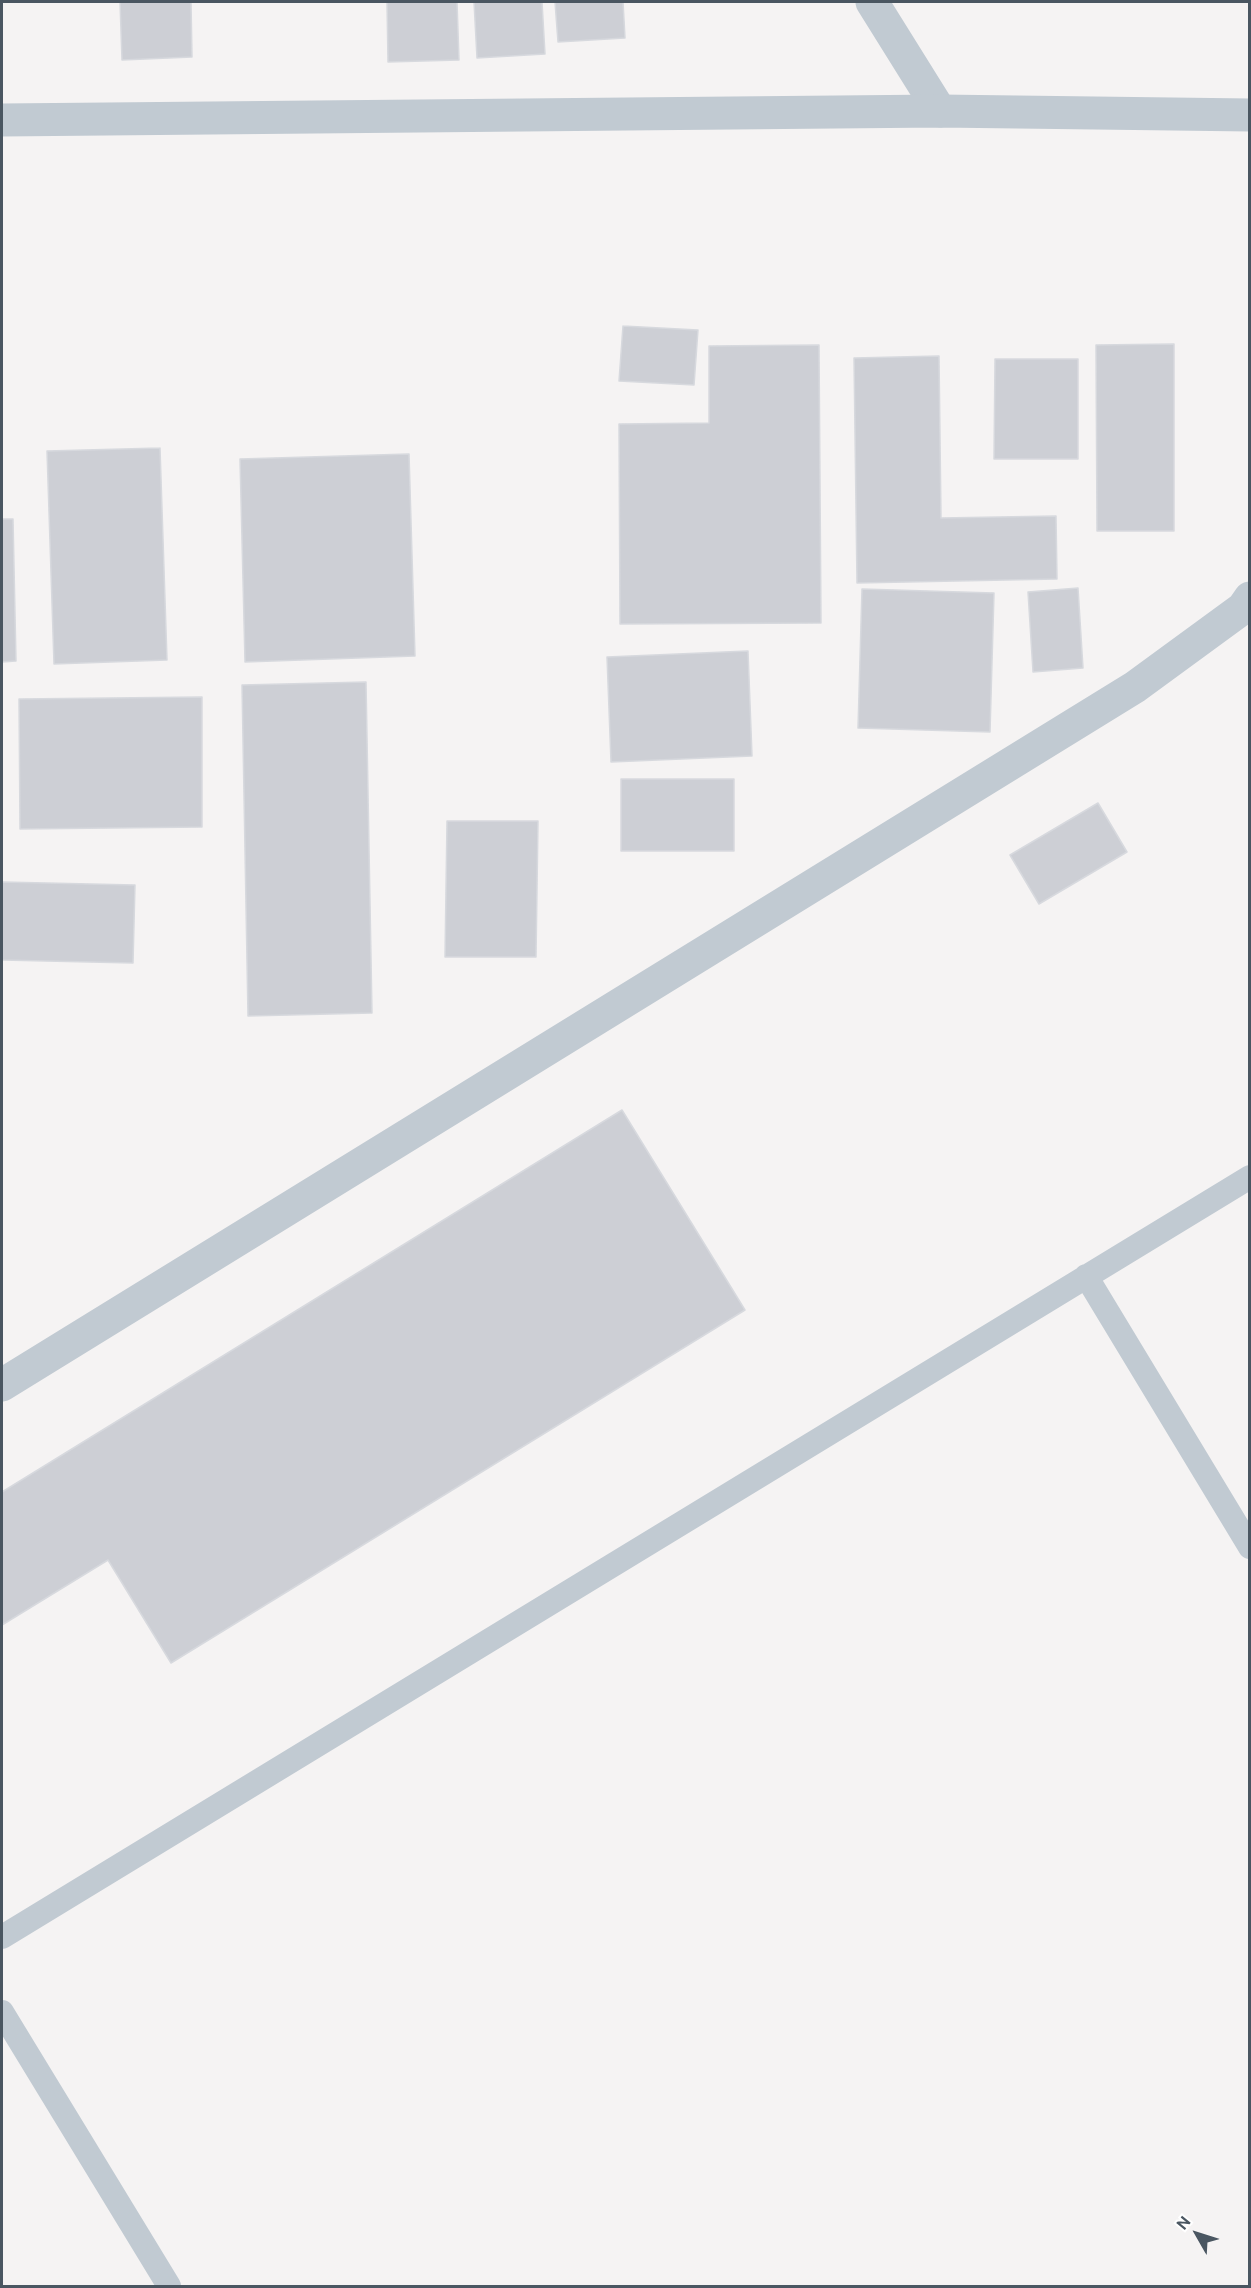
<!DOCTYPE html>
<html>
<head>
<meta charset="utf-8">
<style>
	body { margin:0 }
	#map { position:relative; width:1251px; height:2288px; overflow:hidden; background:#f5f3f3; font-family:Ubuntu,sans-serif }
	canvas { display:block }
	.frame { position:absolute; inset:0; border:3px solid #4a5661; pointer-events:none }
	.north { position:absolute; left:1167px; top:2204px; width:60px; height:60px; -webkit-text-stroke:4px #fff; paint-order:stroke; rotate:309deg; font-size:16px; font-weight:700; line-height:24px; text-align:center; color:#4a5661 }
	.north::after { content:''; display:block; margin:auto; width:21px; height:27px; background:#4a5661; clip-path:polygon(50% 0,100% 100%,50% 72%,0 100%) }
</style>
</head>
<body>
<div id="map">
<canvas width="1251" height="2288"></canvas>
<div class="frame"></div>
<div class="north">N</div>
</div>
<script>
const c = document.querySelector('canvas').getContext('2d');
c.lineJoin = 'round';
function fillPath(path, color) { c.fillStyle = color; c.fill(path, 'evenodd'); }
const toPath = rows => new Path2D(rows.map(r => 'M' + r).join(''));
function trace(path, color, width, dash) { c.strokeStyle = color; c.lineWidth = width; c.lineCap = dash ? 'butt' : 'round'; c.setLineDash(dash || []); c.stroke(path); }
const building = toPath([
	[120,2,191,2,192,57,122,60,120,2],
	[387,2,457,2,459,60,388,62,387,2],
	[474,2,542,2,545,54,477,58,474,2],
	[555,2,623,2,625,38,558,42,555,2],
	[623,326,698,330,694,385,619,381,623,326],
	[1174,344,1174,531,1097,531,1096,345,1174,344],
	[819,345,821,623,620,624,619,424,709,423,709,346,819,345],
	[939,356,941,518,1056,516,1057,579,857,583,854,358,939,356],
	[995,359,1078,359,1078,459,994,459,995,359],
	[160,448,167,660,54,664,47,451,160,448],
	[409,454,415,656,245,662,240,459,409,454],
	[2,519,13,519,16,661,2,662,2,519],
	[1078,588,1083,668,1033,672,1028,592,1078,588],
	[862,589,994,593,990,732,858,728,862,589],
	[748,651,752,756,611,762,607,657,748,651],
	[366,682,372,1013,248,1016,242,685,366,682],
	[202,697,202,827,20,829,19,699,202,697],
	[621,779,734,779,734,851,621,851,621,779],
	[1098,803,1127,852,1039,904,1010,855,1098,803],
	[447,821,538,821,536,957,445,957,447,821],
	[2,882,135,885,133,963,2,960,2,882],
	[622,1110,745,1310,171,1663,108,1560,2,1625,2,1492,622,1110]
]);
fillPath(building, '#cdcfd5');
trace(building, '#d7d9de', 1.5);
trace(toPath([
	[1086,1276,1250,1547],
	[2,1937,1250,1177],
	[2,2012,169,2286]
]), '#c1cad2', 24);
trace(toPath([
	[872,2,940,111],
	[2,1385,1135,687,1243,608,1250,598]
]), '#c1cad2', 33);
trace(toPath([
	[2,120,940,111,1250,115]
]), '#c1cad2', 33);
</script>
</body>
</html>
